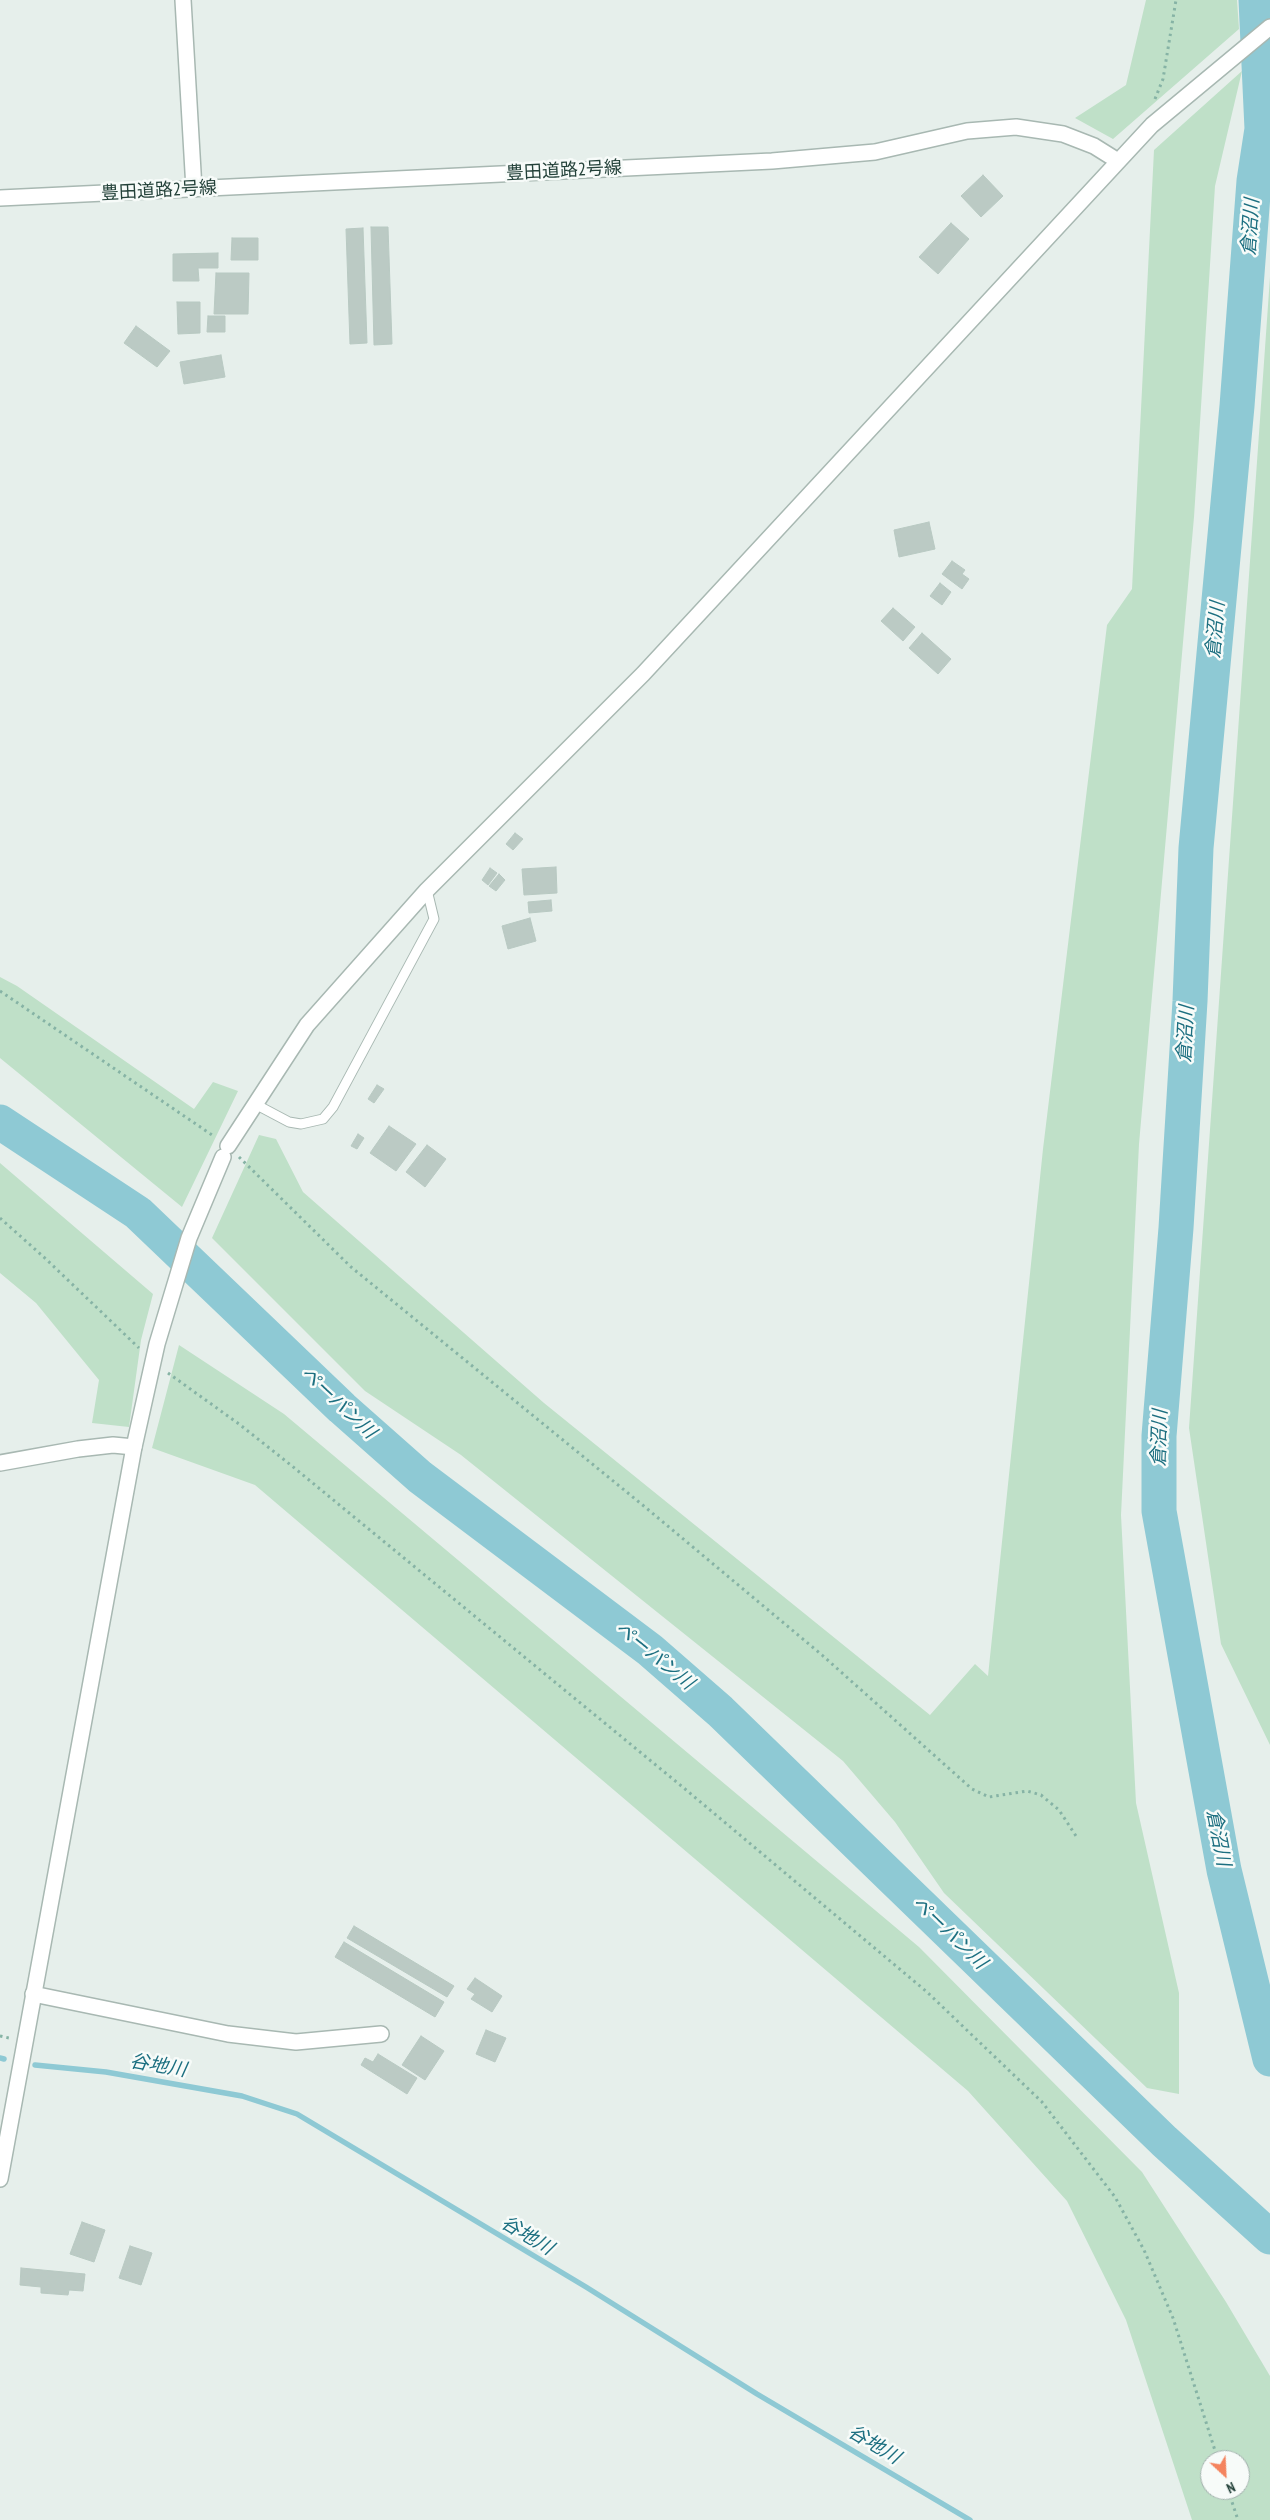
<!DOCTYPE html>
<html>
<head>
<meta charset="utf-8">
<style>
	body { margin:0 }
	#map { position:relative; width:1270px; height:2520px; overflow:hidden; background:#e6efeb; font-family:"PT Sans Narrow",sans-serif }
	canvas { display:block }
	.north { position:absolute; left:1200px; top:2450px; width:50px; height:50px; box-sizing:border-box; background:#f7fbf9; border:1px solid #a3b1ad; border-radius:50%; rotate:155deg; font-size:14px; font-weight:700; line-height:20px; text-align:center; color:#24423a }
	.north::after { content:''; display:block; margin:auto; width:18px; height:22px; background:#f4845f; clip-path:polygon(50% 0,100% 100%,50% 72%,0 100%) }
</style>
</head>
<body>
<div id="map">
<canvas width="1270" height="2520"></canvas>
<div class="north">N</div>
</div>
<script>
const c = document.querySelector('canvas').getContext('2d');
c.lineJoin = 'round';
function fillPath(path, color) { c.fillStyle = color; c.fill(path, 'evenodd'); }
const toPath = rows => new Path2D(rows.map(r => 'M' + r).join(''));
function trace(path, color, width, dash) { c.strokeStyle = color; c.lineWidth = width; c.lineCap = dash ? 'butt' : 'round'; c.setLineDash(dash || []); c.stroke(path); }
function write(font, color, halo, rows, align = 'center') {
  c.font = font + ' "PT Sans Narrow","Noto Sans JP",sans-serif'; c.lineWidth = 5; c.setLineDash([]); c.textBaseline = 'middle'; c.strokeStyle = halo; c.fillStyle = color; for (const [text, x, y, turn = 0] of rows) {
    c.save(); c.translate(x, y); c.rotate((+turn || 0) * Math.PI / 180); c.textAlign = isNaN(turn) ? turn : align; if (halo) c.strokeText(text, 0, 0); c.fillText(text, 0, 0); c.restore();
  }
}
fillPath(toPath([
	[1146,0,1237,0,1239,29,1113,139,1075,118,1126,85],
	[1242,71,1215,186,1194,517,1139,1144,1121,1515,1136,1803,1179,1993,1179,2094,1147,2088,944,1893,895,1822,843,1761,461,1455,365,1391,212,1238,259,1135,276,1139,303,1192,544,1403,930,1715,975,1664,988,1676,1043,1149,1107,625,1132,589,1154,150],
	[1270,277,1270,1745,1221,1644,1189,1428],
	[0,977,17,986,194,1109,213,1082,238,1091,182,1207,0,1058],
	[0,1163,153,1294,141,1340,129,1427,92,1423,99,1380,36,1303,0,1273],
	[179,1345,284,1414,919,1947,1142,2172,1226,2302,1270,2376,1270,2520,1192,2520,1126,2320,1067,2201,968,2091,255,1485,152,1448],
	[1210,2460,1240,2460,1240,2490,1210,2490]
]), '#bfe0c8');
trace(toPath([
	[0,2058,4,2059],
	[35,2065,106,2072,242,2096,297,2114,586,2287,757,2394,970,2520]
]), '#8ec9d4', 5.5);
trace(toPath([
	[1256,0,1262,129,1254,181,1237,406,1196,848,1190,1001,1176,1228,1159,1436,1159,1511,1224,1870,1270,2059],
	[0,1122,138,1213,342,1408,420,1477,650,1650,720,1711,1164,2141,1270,2237]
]), '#8ec9d4', 35);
const building = toPath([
	[983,175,1003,196,981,217,961,196,983,175],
	[951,223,969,239,938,274,919,257,951,223],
	[371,227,388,227,392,344,374,345,371,227],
	[363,228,367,343,350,344,346,229,363,228],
	[232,238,258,238,258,260,231,260,232,238],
	[218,253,218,268,198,268,199,281,173,281,173,254,218,253],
	[216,273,249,273,248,314,214,314,216,273],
	[177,302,200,302,200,333,178,334,177,302],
	[208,316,225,316,225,332,207,332,208,316],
	[136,326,170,351,157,367,124,343,136,326],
	[221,355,225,377,184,384,180,362,221,355],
	[929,522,935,549,899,557,894,530,929,522],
	[952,561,965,570,962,574,969,579,962,589,942,574,952,561],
	[940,583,951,592,942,605,930,596,940,583],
	[893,608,915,627,903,641,881,621,893,608],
	[922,633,951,659,938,674,909,648,922,633],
	[515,833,523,839,513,850,506,844,515,833],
	[556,867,557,893,524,895,522,869,556,867],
	[490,868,497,873,488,885,482,880,490,868],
	[499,874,505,880,496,891,489,886,499,874],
	[551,900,552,911,529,913,528,902,551,900],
	[530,918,536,941,508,949,502,926,530,918],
	[377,1085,384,1089,374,1103,368,1099,377,1085],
	[389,1126,416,1144,396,1171,370,1153,389,1126],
	[358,1134,364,1138,357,1149,351,1146,358,1134],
	[427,1145,446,1159,425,1187,406,1172,427,1145],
	[354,1926,454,1986,447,1997,347,1938,354,1926],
	[344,1942,444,2002,435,2017,335,1957,344,1942],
	[475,1978,502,1996,492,2012,471,1999,475,1994,467,1989,475,1978],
	[486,2030,506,2038,495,2062,476,2054,486,2030],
	[421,2036,444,2051,425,2080,402,2065,421,2036],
	[378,2054,417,2078,407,2094,361,2065,365,2058,373,2062,378,2054],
	[82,2222,105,2230,94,2262,70,2254,82,2222],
	[130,2246,152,2253,141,2285,119,2278,130,2246],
	[21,2268,85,2274,83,2291,69,2290,68,2295,41,2293,41,2287,20,2285,21,2268]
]);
fillPath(building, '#bbcac4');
trace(building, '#b8c9c2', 1);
const service = toPath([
	[255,1104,289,1122,301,1124,323,1119,333,1107,434,919,427,890]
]);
const minor = toPath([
	[183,0,194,189],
	[0,1463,78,1449,113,1445,134,1447],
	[33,1994,228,2034,296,2042,381,2034]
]);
const tertiary = toPath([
	[0,198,772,161,875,152,967,131,1016,127,1063,134,1094,146,1118,161],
	[228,1146,307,1025,427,890,643,674,1152,125,1270,27],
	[0,2179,134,1447,157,1344,189,1238,223,1157]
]);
trace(service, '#a8b8b2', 11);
trace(minor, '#a8b8b2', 18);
trace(tertiary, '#a8b8b2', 18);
trace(toPath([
	[1155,99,1163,79,1176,0],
	[0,991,215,1137],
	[239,1157,351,1267,645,1507,822,1655,972,1789,989,1797,1027,1791,1041,1795,1059,1810,1078,1839],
	[0,1218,47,1260,139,1348],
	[168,1373,239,1424,292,1466,685,1789,927,1992,1042,2102,1115,2197,1144,2250,1173,2318,1218,2460],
	[0,2036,9,2038],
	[1228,2490,1238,2520]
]), '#86b3a5', 3, [2.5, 4]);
trace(service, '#fff', 9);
trace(minor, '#fff', 15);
trace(tertiary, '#fff', 15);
write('18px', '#24423a', '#f7fbf9', [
	["豊田道路2号線",564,171,-3],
	["豊田道路2号線",159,191,-3]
]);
write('italic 19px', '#1c6f80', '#f7fbf9', [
	["倉沼川",1251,227,-86],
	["倉沼川",1216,630,-85],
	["倉沼川",1186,1034,-87],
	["ペーパン川",338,1403,43],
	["倉沼川",1160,1438,-88],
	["ペーパン川",654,1656,39],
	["倉沼川",1218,1838,79],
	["ペーパン川",949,1933,44],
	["谷地川",158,2066,10],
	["谷地川",527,2236,31],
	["谷地川",874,2445,31]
]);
</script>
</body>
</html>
